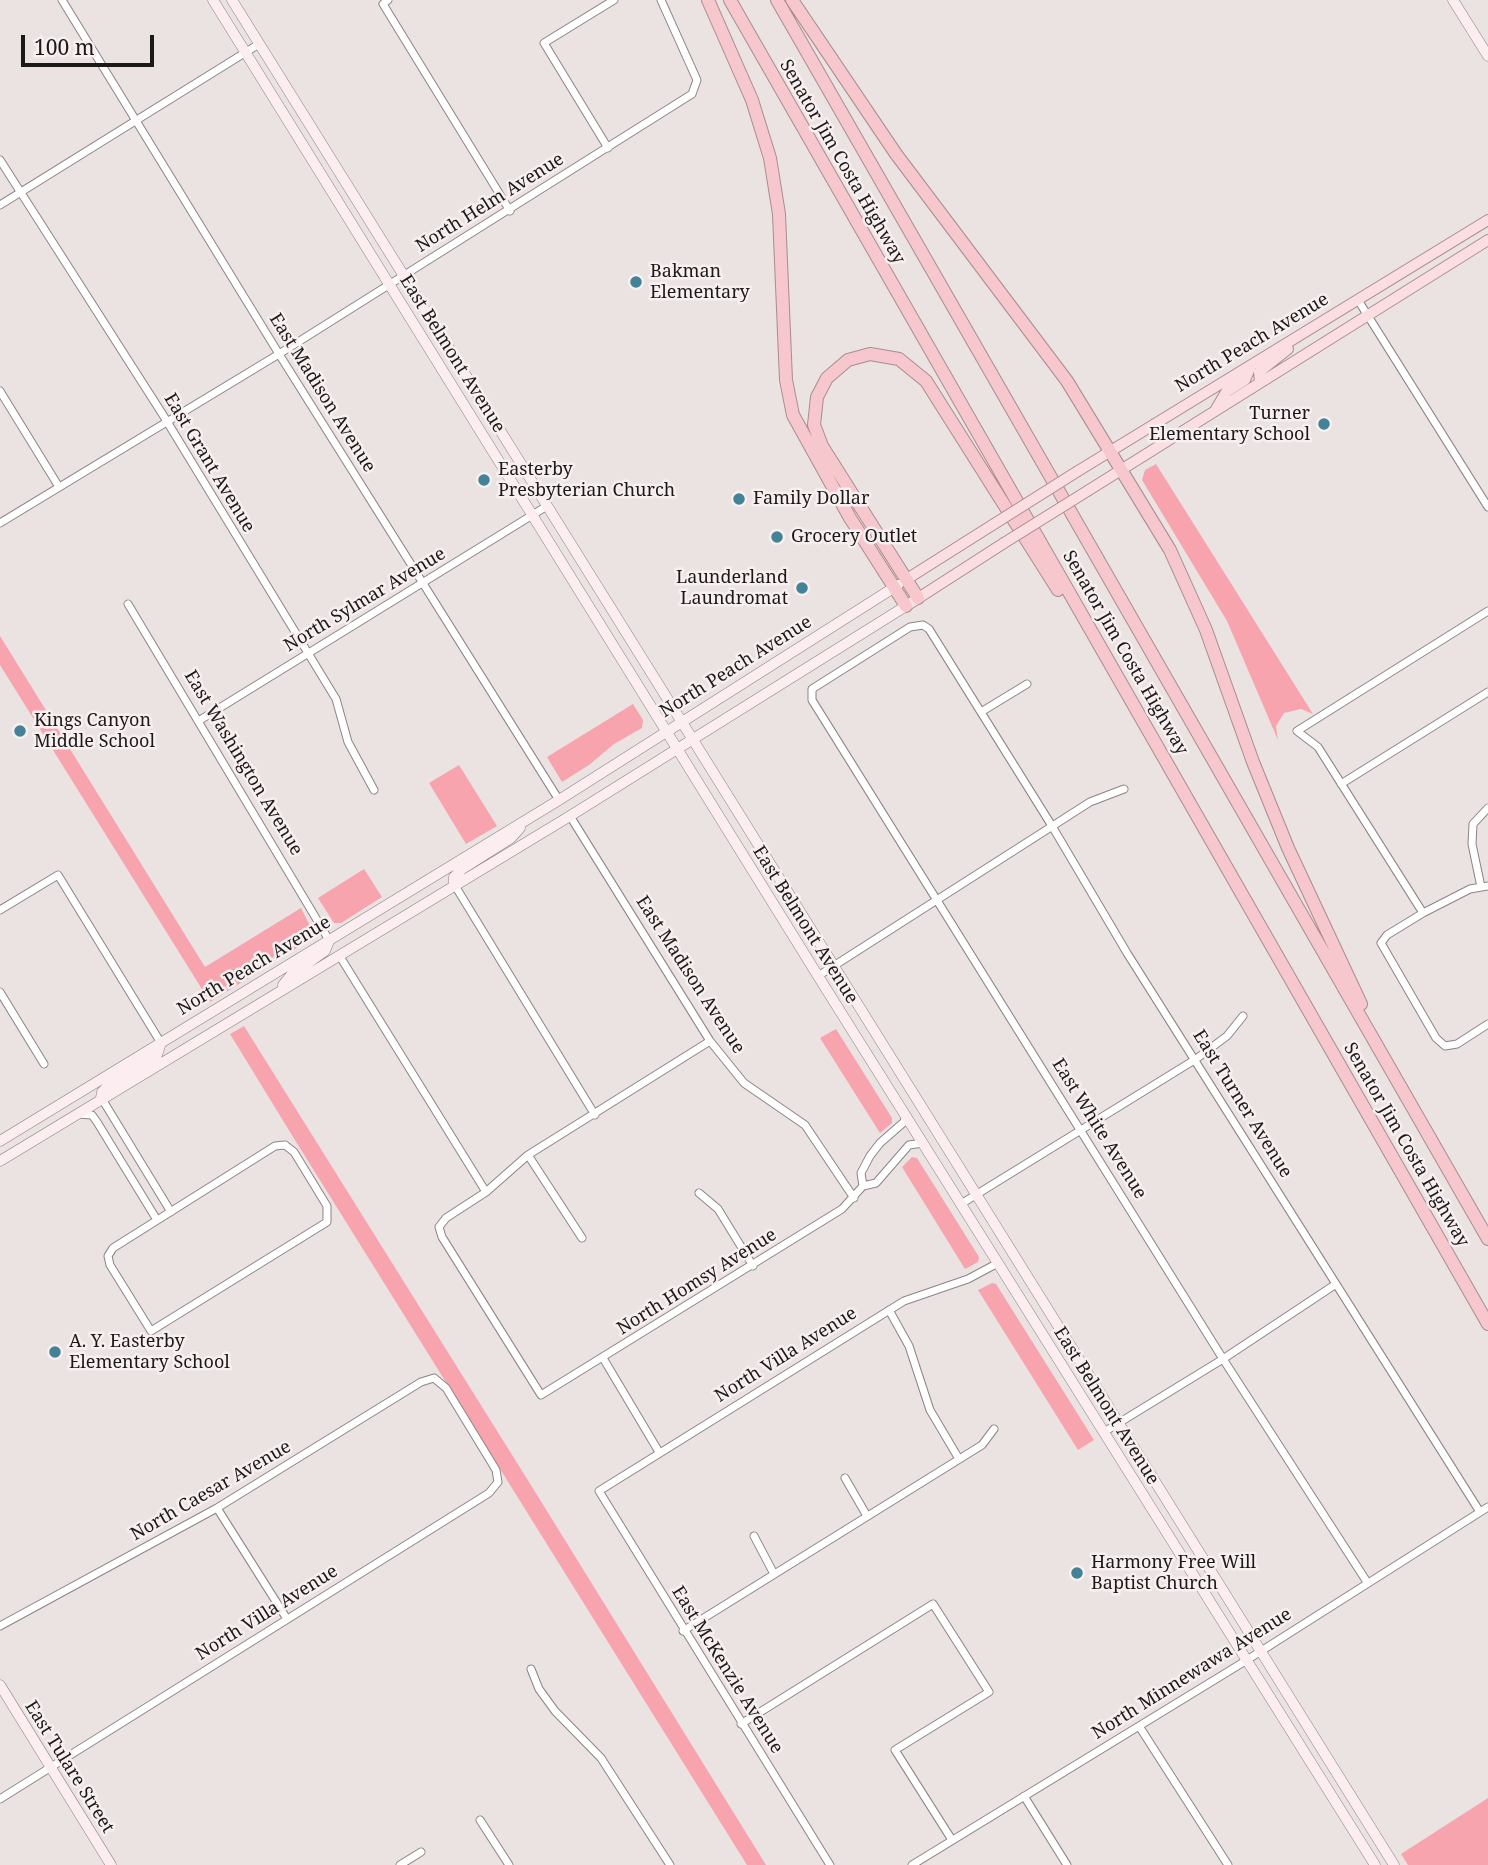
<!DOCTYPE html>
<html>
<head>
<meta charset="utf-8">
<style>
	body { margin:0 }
	#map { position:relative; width:1488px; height:1865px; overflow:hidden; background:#ebe2e2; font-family:"Noto Serif",serif }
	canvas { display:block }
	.scale { position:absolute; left:21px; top:35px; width:133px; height:32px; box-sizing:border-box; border:4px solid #1c1919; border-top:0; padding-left:9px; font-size:21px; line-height:24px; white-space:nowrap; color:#1c1919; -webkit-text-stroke:5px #f8eff0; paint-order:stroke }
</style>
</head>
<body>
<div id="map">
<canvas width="1488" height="1865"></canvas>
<div class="scale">100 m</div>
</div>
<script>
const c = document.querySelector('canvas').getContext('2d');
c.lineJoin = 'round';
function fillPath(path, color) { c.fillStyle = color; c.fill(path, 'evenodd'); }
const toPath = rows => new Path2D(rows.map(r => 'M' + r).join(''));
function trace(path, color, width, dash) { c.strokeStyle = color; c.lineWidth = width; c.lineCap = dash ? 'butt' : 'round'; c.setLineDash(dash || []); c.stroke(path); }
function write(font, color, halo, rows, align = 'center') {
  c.font = font + ' "Noto Serif",serif'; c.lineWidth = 5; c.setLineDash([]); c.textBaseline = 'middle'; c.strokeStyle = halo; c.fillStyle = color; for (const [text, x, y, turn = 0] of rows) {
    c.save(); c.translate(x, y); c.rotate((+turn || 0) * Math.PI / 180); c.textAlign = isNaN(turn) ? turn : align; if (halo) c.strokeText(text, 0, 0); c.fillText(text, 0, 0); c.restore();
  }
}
fillPath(toPath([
	[1156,464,1313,714,1301,709,1284,713,1276,726,1278,740,1227,621,1142,480,1145,470],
	[0,636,205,967,301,908,312,930,311,939,210,1002,0,665],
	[633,704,643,720,642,728,614,744,589,765,562,782,547,757],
	[459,765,497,826,466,844,429,783],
	[364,869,382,897,341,923,334,923,318,898],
	[244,1026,529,1482,766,1865,747,1865,298,1145,230,1034],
	[836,1029,892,1118,892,1123,880,1133,820,1038],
	[912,1157,917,1158,979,1257,978,1262,965,1269,902,1167],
	[992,1283,996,1284,1094,1440,1078,1450,978,1290],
	[1488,1798,1488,1865,1408,1865,1401,1854]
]), '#f7a4ae');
const street = toPath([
	[62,0,279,354,559,800],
	[388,0,383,4,510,211],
	[608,148,544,43,614,0],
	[0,160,163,415,336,699,348,742,374,790],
	[0,205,259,44],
	[1358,300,1488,507],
	[0,391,59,487],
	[0,523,279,354,692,94,697,80,661,0],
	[128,604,329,940],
	[981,712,1027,684],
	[200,720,547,506],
	[1297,731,1488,611],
	[1297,731,1318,747,1423,913],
	[1341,784,1488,692],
	[570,816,710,1041,744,1083,805,1125,854,1198],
	[454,884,595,1115],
	[1488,886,1470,889,1423,913,1387,935,1381,943,1436,1038,1445,1046,1457,1044,1488,1024],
	[1481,887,1472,844,1473,824,1488,808],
	[0,910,58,875,161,1043],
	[339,955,486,1192],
	[818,976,1090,802,1124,789],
	[0,992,44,1064],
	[710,1041,528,1155,486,1192,446,1218,439,1227,442,1237,541,1395,842,1209,863,1186,876,1183,909,1145,923,1143],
	[102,1099,171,1212],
	[77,1114,92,1115,97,1122,157,1220],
	[285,1145,294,1152,327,1206,327,1222,151,1331,110,1265,108,1256,113,1248,275,1146,285,1145],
	[528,1155,582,1238],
	[863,1186,861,1173,870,1156,880,1143,904,1122,906,1115],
	[699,1193,718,1209,753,1266],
	[961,1204,1196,1059,1227,1036,1243,1016],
	[889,1310,909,1346,930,1410,959,1459],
	[603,1358,659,1452],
	[1104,1432,1223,1359,1336,1284],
	[845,1478,867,1516],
	[217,1508,287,1619],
	[754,1536,774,1574],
	[1367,1582,1223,1359,812,700,812,689,910,627,923,625,929,629,1052,826,1127,953,1480,1512],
	[0,1626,217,1508,421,1382,434,1378,446,1388,496,1470,498,1482,489,1493,0,1799],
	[683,1631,982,1445,994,1429],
	[531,1669,539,1689,555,1711,601,1758,670,1865],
	[741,1724,933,1604,989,1692,895,1750,952,1840],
	[1139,1726,1228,1865],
	[1024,1796,1067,1865],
	[480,1820,509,1865],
	[400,1865,421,1852],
	[830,1865,599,1491,904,1301,968,1279,998,1263],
	[912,1865,1247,1660,1488,1507]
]);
const secondary = toPath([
	[213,0,818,976,1375,1865],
	[232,0,1394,1865],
	[1453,0,1488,56],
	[454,884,454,877,462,869,511,838,520,828],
	[283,985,291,975,325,951,329,941],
	[101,1098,102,1092,108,1086,157,1055,161,1043],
	[0,1141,559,800,898,585],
	[0,1161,570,816,906,606],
	[0,1685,111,1865]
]);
const primary = toPath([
	[1260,382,1259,372,1288,349],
	[1216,409,1226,392,1245,380,1250,368],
	[1078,471,1488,220],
	[1089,490,1488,240],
	[907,579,994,524],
	[906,606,1004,543]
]);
const highway = toPath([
	[708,0,752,100,770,158,779,214,786,380,793,415,850,518,906,606],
	[730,0,1488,1324],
	[777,0,1488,1239],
	[792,0,896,154,1067,381,1170,550,1206,630,1253,762,1288,848,1361,1004],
	[918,598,822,446,814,425,817,397,827,378,848,360,870,354,899,359,926,381,1058,590]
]);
trace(street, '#8c8484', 9);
trace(secondary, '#8c8484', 11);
trace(primary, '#aa8b8e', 12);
trace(highway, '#aa8b8e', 14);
trace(street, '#fff', 7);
trace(secondary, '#fceef0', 10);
trace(primary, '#fadee1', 10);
trace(highway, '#f6c8cd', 12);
const primaryBridge = toPath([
	[994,524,1078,471],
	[1004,543,1089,490]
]);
trace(primaryBridge, '#aa8b8e', 12, []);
trace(primaryBridge, '#fadee1', 10);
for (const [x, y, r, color] of [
	[636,282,7,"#438297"],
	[1324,424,7,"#438297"],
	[484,480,7,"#438297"],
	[739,499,7,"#438297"],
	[777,537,7,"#438297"],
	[802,588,7,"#438297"],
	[20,731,7,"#438297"],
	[55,1352,7,"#438297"],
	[1077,1573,7,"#438297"]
]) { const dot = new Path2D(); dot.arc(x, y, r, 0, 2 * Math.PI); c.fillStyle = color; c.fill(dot); trace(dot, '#f8eff0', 2.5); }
write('18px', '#1c1919', '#f8eff0', [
	["Senator Jim Costa Highway",842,162,60],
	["North Helm Avenue",490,203,-32],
	["North Peach Avenue",1252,343,-31],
	["East Belmont Avenue",452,354,58],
	["East Madison Avenue",322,393,58],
	["East Grant Avenue",209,463,59],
	["North Sylmar Avenue",365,600,-31],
	["Senator Jim Costa Highway",1125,653,60],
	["North Peach Avenue",736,667,-32],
	["East Washington Avenue",243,763,59],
	["East Belmont Avenue",805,925,58],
	["North Peach Avenue",254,966,-31],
	["East Madison Avenue",690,975,57],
	["East Turner Avenue",1242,1104,58],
	["East White Avenue",1099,1129,58],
	["Senator Jim Costa Highway",1406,1145,60],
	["North Homsy Avenue",697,1282,-32],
	["North Villa Avenue",786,1355,-32],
	["East Belmont Avenue",1106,1406,58],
	["North Caesar Avenue",211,1491,-30],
	["North Villa Avenue",267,1613,-32],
	["East McKenzie Avenue",727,1670,58],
	["North Minnewawa Avenue",1192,1674,-32],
	["East Tulare Street",69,1767,58]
]);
write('18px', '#1c1919', '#f8eff0', [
	["Bakman",650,272],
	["Elementary",650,293],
	["Turner",1310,414,"right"],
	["Elementary School",1310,435,"right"],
	["Easterby",498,470],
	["Presbyterian Church",498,491],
	["Family Dollar",753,499],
	["Grocery Outlet",791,537],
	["Launderland",788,578,"right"],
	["Laundromat",788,599,"right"],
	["Kings Canyon",34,721],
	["Middle School",34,742],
	["A. Y. Easterby",69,1342],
	["Elementary School",69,1363],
	["Harmony Free Will",1091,1563],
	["Baptist Church",1091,1584]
], 'left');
</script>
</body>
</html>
